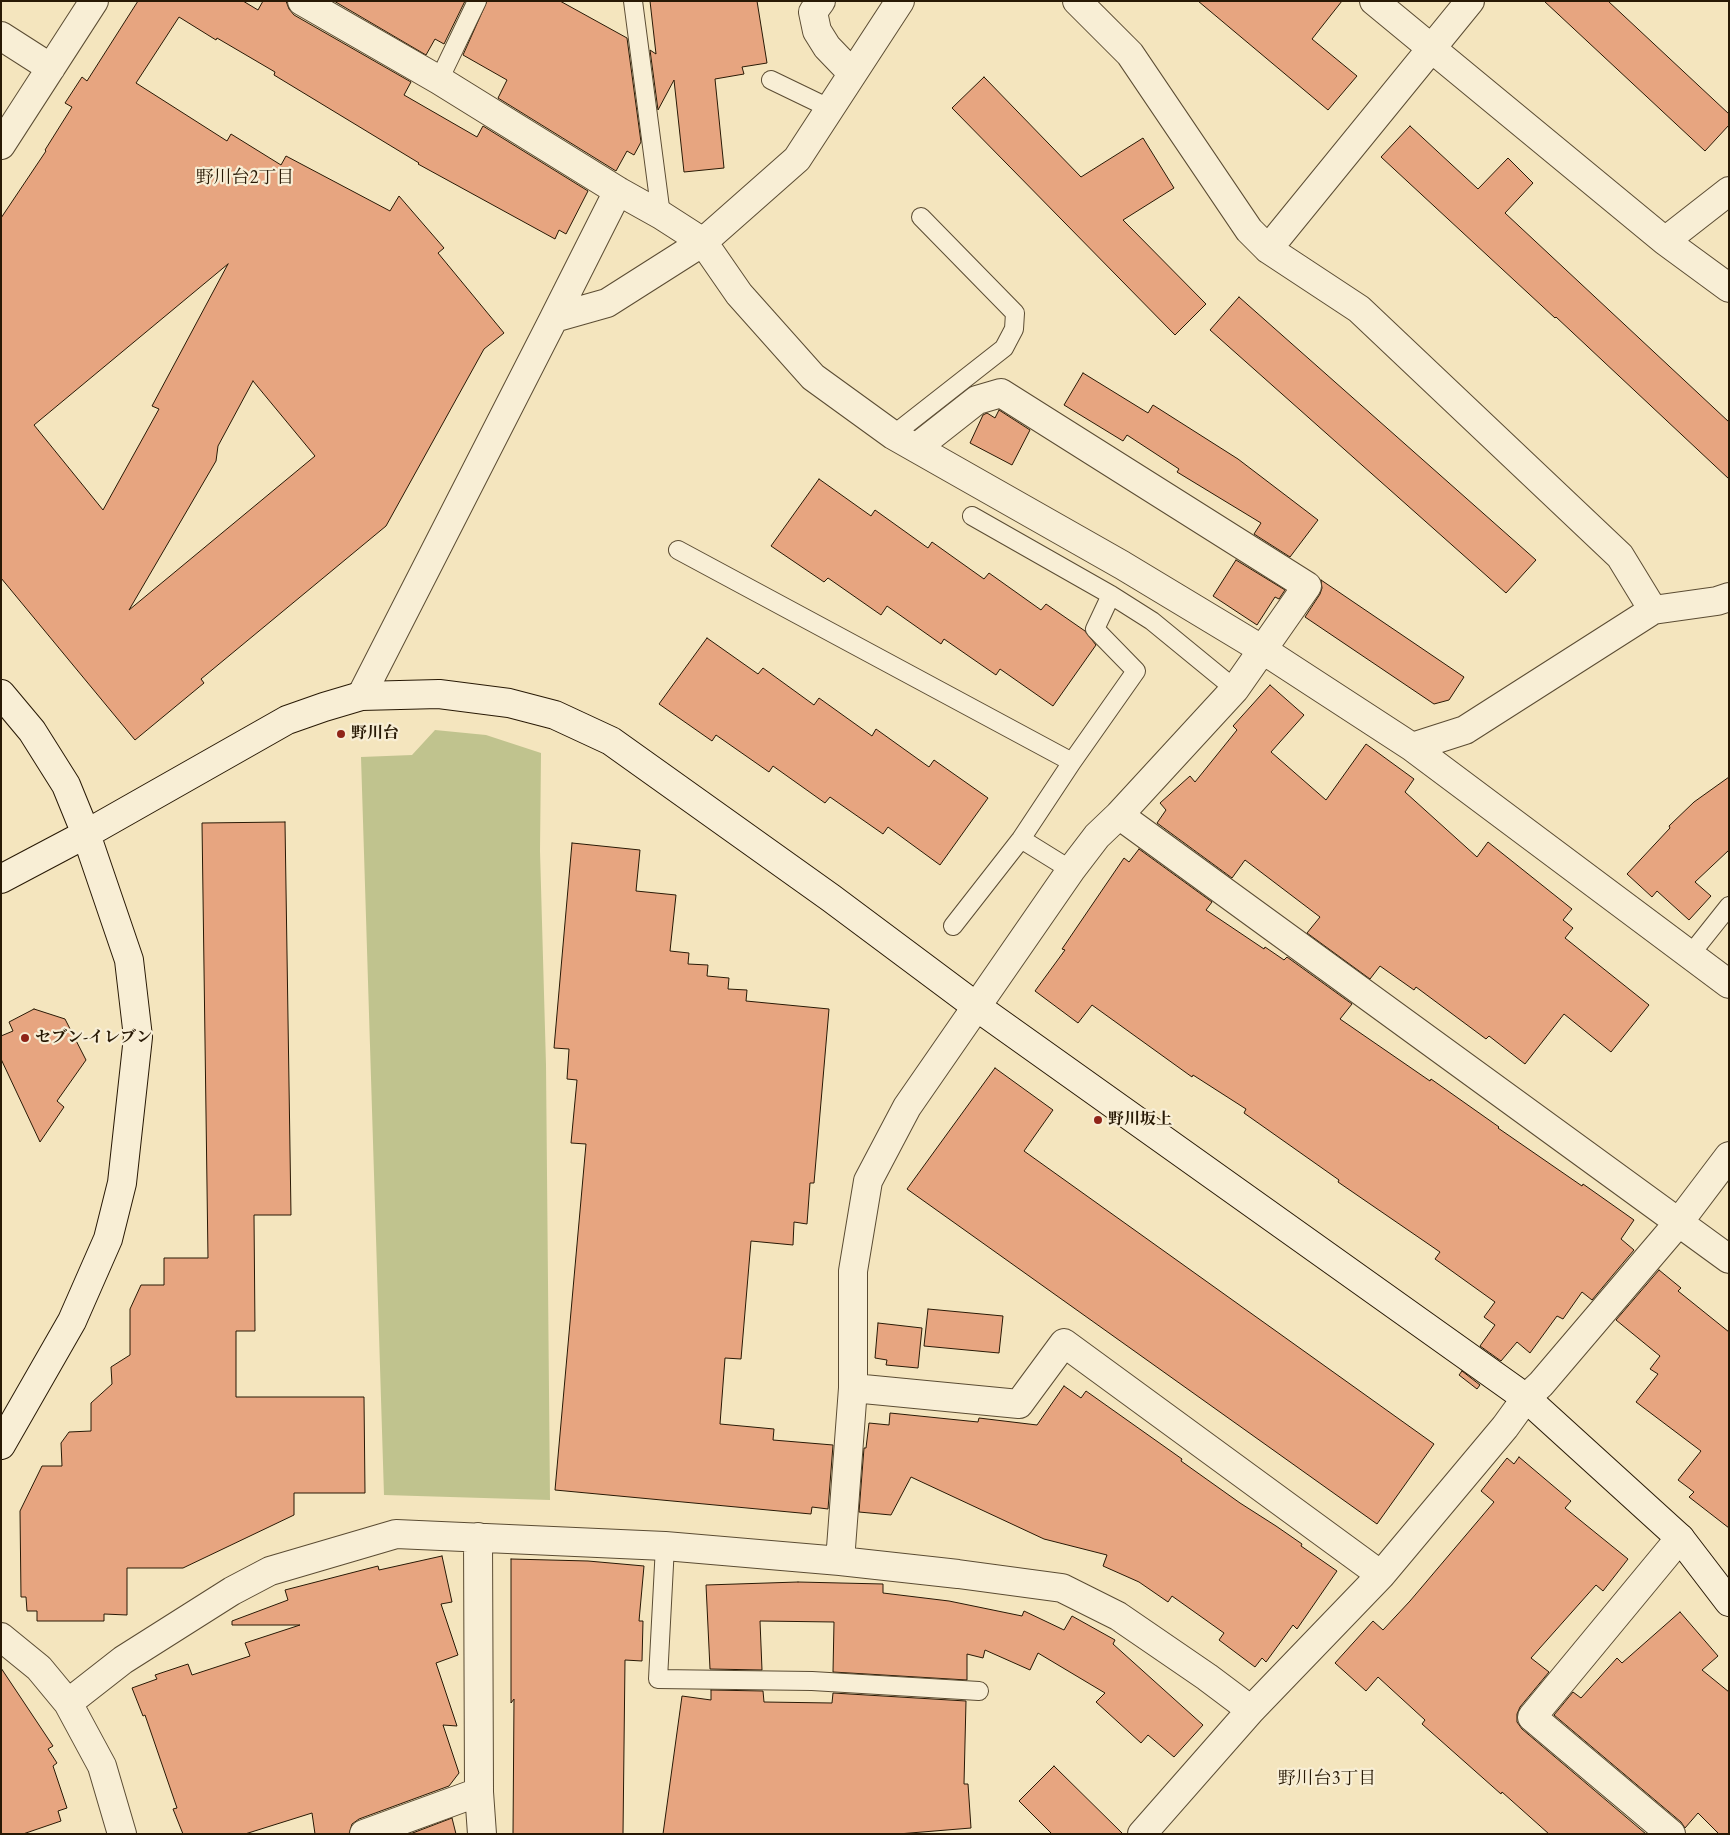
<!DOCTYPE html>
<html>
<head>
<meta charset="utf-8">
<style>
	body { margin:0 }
	#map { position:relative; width:1730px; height:1835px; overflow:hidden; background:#f4e5be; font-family:"EB Garamond",serif }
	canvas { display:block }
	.frame { position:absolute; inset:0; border:2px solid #281905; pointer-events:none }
</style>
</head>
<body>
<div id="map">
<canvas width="1730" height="1835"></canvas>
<div class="frame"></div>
</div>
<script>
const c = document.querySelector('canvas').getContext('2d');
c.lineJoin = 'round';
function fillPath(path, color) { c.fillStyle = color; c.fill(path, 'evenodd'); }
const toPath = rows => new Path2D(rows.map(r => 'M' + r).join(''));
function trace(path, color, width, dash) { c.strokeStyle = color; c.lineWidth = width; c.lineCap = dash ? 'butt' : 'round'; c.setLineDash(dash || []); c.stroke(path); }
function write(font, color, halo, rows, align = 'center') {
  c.font = font + ' "EB Garamond","Noto Serif JP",serif'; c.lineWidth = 4.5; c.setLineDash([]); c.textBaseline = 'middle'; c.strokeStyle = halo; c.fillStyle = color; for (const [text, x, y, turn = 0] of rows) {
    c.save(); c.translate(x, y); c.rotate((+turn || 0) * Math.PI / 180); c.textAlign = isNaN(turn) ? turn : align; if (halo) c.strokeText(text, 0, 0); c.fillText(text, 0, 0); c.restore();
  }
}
fillPath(toPath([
	[435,730,486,735,541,753,540,851,546,1065,550,1500,384,1495,361,757,412,755]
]), '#c0c38e');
const building = toPath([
	[138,1,243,1,258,10,263,1,286,1,289,9,294,15,411,82,404,95,477,137,483,126,588,191,566,234,559,230,555,239,418,164,419,163,274,75,275,72,217,38,216,40,179,17,136,83,227,141,231,134,281,165,286,156,390,211,399,196,444,248,438,253,504,333,484,349,386,526,201,679,204,683,135,740,1,578,1,218,46,151,45,150,72,107,65,103,82,77,87,81,138,1],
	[228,264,152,406,159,409,103,510,34,425,228,264],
	[253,381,315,456,129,610,216,461,218,446,253,381],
	[334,1,465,1,444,44,435,39,426,55,334,1],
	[487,1,560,1,627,38,641,142,634,155,627,151,616,171,498,98,507,80,463,55,487,1],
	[650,1,757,1,767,63,742,67,744,74,715,79,724,168,684,172,674,80,658,110,650,50,656,54,650,1],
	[1198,1,1342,1,1312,39,1357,76,1328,110,1198,1],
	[1544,1,1608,1,1729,114,1729,125,1705,151,1544,1],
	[984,77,1081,177,1143,138,1174,188,1123,220,1206,304,1175,335,952,108,984,77],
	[1410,126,1478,189,1508,158,1533,183,1505,213,1729,422,1729,479,1556,317,1555,318,1381,157,1410,126],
	[1239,297,1536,560,1506,593,1210,330,1239,297],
	[1083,373,1148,413,1153,405,1238,459,1318,520,1290,557,1254,534,1261,523,1177,472,1179,469,1127,435,1123,441,1064,405,1083,373],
	[999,410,1030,430,1012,465,970,443,983,415,987,413,995,418,999,410],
	[819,479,871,516,875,510,928,548,932,542,984,579,989,573,1041,610,1046,604,1085,631,1096,645,1053,706,1000,669,996,675,944,639,941,644,887,606,881,615,828,578,824,582,771,546,819,479],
	[1236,560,1285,590,1279,599,1275,597,1257,625,1213,596,1236,560],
	[1321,580,1464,677,1449,700,1434,704,1305,617,1320,594,1322,588,1321,580],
	[707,638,758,674,763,668,814,705,819,698,872,736,876,729,929,767,934,760,988,798,940,865,888,827,883,834,830,797,825,803,773,766,769,772,716,735,712,741,659,704,707,638],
	[1270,685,1304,715,1271,752,1326,800,1366,744,1414,779,1405,792,1477,857,1488,842,1572,909,1563,920,1573,928,1565,938,1649,1005,1611,1052,1564,1014,1525,1064,1489,1036,1486,1039,1416,987,1414,990,1380,966,1370,979,1307,933,1320,917,1245,860,1232,878,1157,823,1166,810,1160,803,1190,776,1195,782,1237,730,1233,726,1270,685],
	[1729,777,1729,850,1695,882,1711,896,1689,920,1657,891,1652,897,1627,874,1670,828,1669,826,1694,802,1729,777],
	[285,822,291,1215,254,1215,255,1331,236,1331,236,1397,364,1397,365,1493,294,1493,294,1515,183,1568,127,1568,127,1615,104,1614,104,1621,37,1621,37,1611,27,1611,26,1597,21,1597,20,1511,42,1466,62,1466,61,1443,69,1432,91,1431,91,1403,112,1384,111,1367,130,1355,130,1309,141,1285,164,1285,164,1258,208,1258,202,823,285,822],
	[572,843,640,850,636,891,676,895,670,951,689,953,688,964,708,965,707,976,729,978,728,989,747,990,746,1001,829,1009,814,1183,810,1183,807,1224,794,1222,793,1245,751,1241,741,1359,725,1358,720,1424,774,1429,773,1440,833,1445,828,1509,812,1507,811,1514,555,1490,586,1144,571,1143,577,1080,567,1079,569,1049,554,1048,572,843],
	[1139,849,1212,902,1206,910,1264,949,1265,947,1284,960,1287,957,1352,1004,1340,1019,1430,1081,1431,1079,1499,1127,1498,1128,1582,1186,1583,1184,1634,1220,1621,1239,1634,1250,1592,1300,1582,1292,1563,1319,1557,1316,1530,1353,1517,1342,1501,1361,1480,1346,1495,1325,1484,1317,1495,1302,1435,1259,1440,1252,1338,1182,1339,1180,1244,1113,1246,1109,1193,1075,1192,1077,1092,1005,1078,1023,1035,991,1065,950,1062,949,1124,858,1129,862,1139,849],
	[34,1009,65,1019,86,1060,57,1101,64,1107,40,1142,1,1059,1,1036,13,1031,9,1022,34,1009],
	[995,1068,1053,1110,1024,1151,1434,1444,1377,1524,907,1189,995,1068],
	[1659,1270,1681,1288,1678,1291,1729,1332,1729,1528,1689,1497,1694,1492,1678,1480,1701,1451,1636,1402,1658,1374,1650,1369,1660,1356,1616,1320,1659,1270],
	[928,1309,1003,1316,999,1353,924,1346,928,1309],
	[878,1323,922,1328,918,1368,886,1365,887,1360,875,1358,878,1323],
	[1462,1371,1480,1385,1477,1389,1459,1375,1462,1371],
	[1064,1386,1081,1398,1086,1391,1182,1459,1181,1461,1240,1503,1276,1526,1302,1544,1301,1546,1337,1571,1297,1629,1293,1625,1266,1662,1262,1658,1255,1667,1219,1640,1224,1633,1172,1596,1168,1602,1139,1582,1103,1566,1107,1555,1044,1539,911,1477,891,1515,859,1512,864,1448,866,1448,869,1423,889,1425,890,1413,978,1422,979,1418,1037,1425,1064,1386],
	[1519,1457,1571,1501,1565,1508,1628,1559,1603,1591,1596,1585,1531,1658,1549,1672,1520,1707,1517,1714,1517,1722,1522,1729,1646,1834,1549,1834,1502,1792,1501,1794,1422,1724,1425,1720,1378,1677,1366,1691,1335,1663,1373,1621,1383,1630,1410,1601,1494,1502,1481,1491,1507,1458,1514,1464,1519,1457],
	[442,1556,452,1602,441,1604,458,1655,436,1663,457,1726,443,1725,459,1773,449,1786,359,1819,352,1824,349,1834,315,1834,312,1813,245,1834,183,1834,173,1809,177,1808,145,1715,143,1716,132,1688,157,1679,155,1675,188,1664,192,1675,250,1656,245,1643,300,1625,232,1625,232,1621,288,1600,285,1590,378,1566,379,1570,442,1556],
	[511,1559,588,1561,644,1566,639,1621,643,1621,642,1661,625,1660,623,1834,513,1834,514,1699,511,1703,511,1559],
	[798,1582,883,1584,883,1593,949,1601,1022,1616,1024,1611,1064,1630,1072,1616,1115,1640,1113,1644,1203,1725,1174,1757,1148,1735,1141,1743,1096,1702,1105,1693,1038,1653,1030,1670,985,1650,983,1658,967,1654,967,1680,833,1672,834,1622,760,1621,762,1670,710,1669,706,1585,798,1582],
	[1680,1612,1718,1656,1702,1670,1729,1692,1729,1834,1719,1834,1698,1813,1685,1828,1681,1822,1554,1715,1573,1692,1581,1698,1617,1658,1622,1663,1680,1612],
	[1,1668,53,1746,48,1749,57,1763,53,1766,67,1808,58,1811,61,1821,23,1834,1,1834,1,1668],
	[711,1690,763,1691,764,1702,832,1703,833,1693,966,1701,964,1784,968,1784,971,1828,898,1834,663,1834,682,1696,711,1700,711,1690],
	[1054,1766,1123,1834,1052,1834,1019,1801,1054,1766],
	[452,1818,456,1834,410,1834,452,1818]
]);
fillPath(building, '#e7a580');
trace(building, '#281905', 1);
const lane = toPath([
	[633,1,661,215],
	[439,80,477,1],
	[771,80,829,108],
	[893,435,1004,348,1014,329,1015,313,921,217],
	[972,516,1111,595,1152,621,1235,689],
	[678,550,1072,762],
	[1021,839,1071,870],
	[953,926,1021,839,1072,762,1136,671,1095,629,1111,595],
	[1690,955,1729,906],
	[665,1546,658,1679,812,1681,979,1691]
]);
const street = toPath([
	[302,1,439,80,618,191,661,215,703,242,739,294,813,377,893,435,1122,565,1263,650,1412,747,1729,984],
	[821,1,813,12,817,31,827,47,852,73],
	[1077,1,1130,54,1249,230,1268,249,1359,309,1620,556,1653,610],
	[1374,1,1665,241,1729,288],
	[1,36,51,68],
	[1,145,94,1],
	[1665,241,1729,191],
	[1268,249,1470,1],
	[554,318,618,191],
	[361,696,554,318,607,303,703,242,797,159,900,1],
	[1412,747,1465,730,1653,610,1717,601,1729,597],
	[1119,815,1729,1259],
	[853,1388,1019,1404,1064,1343,1381,1575],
	[478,1537,479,1792,482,1834],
	[840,1561,853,1388,853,1271,868,1181,907,1107,1071,870,1097,836,1119,815,1235,689,1307,586,1001,393,977,400,916,448],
	[1,1637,39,1668,68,1703,102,1766,122,1834],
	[68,1703,123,1660,232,1591,270,1571,396,1534,665,1546,840,1561,958,1574,1062,1588,1118,1616,1207,1677,1251,1710],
	[364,1834,479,1792],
	[1142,1834,1251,1710,1381,1575,1505,1427,1526,1398,1541,1384,1679,1222,1729,1156],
	[1671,1834,1532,1717,1680,1538]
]);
const secondary = toPath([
	[1,694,32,731,66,785,86,834,129,960,138,1037,122,1183,108,1239,72,1321,1,1445],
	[1,879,86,834,287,720,324,707,361,696,439,694,509,703,555,715,611,741,831,898,977,1007,1526,1398,1680,1538,1729,1602]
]);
trace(lane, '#5b4c33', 20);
trace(street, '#5b4c33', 30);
trace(secondary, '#281905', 30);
trace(lane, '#f8eed5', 18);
trace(street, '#f8eed5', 28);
trace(secondary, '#f8eed5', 28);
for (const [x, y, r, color] of [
	[341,734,5,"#8f2418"],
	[25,1038,5,"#8f2418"],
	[1098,1120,5,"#8f2418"]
]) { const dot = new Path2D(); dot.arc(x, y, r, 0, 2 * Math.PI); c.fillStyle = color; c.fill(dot); trace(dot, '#f8eed5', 2); }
write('bold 16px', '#281905', '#f8eed5', [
	["野川台",351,734],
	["セブン-イレブン",35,1038],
	["野川坂上",1108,1120]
], 'left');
write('18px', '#281905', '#f8eed5', [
	["野川台2丁目",245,178],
	["野川台3丁目",1327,1779]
]);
</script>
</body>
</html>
